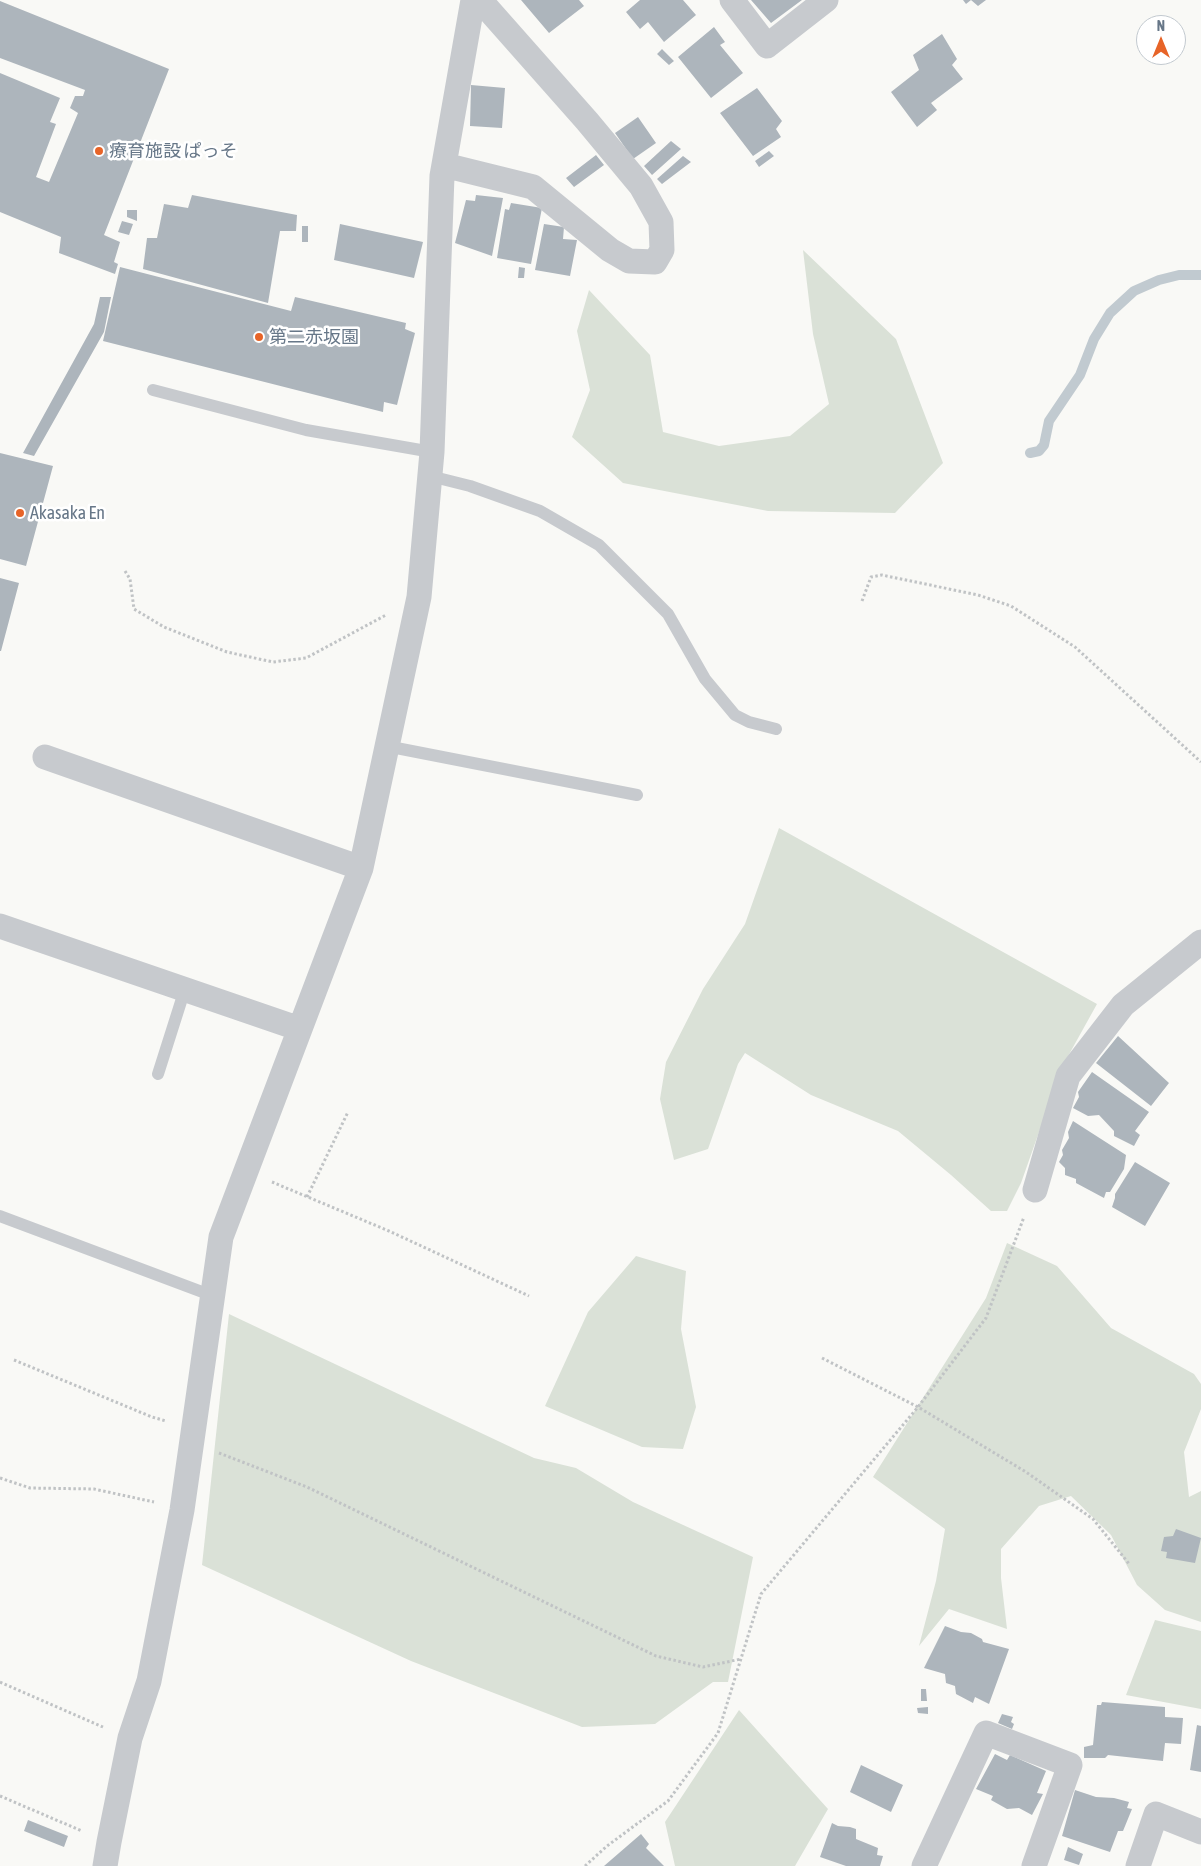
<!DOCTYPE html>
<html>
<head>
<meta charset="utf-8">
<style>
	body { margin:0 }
	#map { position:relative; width:1201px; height:1866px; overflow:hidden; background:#f9f9f6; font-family:"Asap Condensed",sans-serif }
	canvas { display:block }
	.north { position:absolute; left:1136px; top:15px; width:50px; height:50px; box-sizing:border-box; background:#fff; border:1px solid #c2c9cf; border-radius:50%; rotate:0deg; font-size:14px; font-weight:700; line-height:20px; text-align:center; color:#677788 }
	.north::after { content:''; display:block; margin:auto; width:18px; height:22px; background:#e76428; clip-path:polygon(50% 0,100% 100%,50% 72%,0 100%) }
</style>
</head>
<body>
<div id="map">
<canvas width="1201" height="1866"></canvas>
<div class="north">N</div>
</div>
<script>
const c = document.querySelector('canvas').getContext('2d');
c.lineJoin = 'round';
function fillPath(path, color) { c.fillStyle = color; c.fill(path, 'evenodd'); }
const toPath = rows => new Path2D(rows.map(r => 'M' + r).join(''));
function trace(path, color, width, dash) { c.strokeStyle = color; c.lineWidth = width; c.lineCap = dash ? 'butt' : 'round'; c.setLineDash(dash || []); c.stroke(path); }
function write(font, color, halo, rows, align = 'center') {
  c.font = font + ' "Asap Condensed","Noto Sans JP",sans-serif'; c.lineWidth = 5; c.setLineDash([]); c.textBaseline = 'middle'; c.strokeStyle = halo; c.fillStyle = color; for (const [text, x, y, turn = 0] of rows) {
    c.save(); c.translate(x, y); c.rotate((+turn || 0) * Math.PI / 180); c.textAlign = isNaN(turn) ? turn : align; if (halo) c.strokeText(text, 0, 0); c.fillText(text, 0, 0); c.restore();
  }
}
fillPath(toPath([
	[803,250,896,339,943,463,895,513,768,511,623,483,572,437,590,390,577,331,589,290,650,355,663,432,719,446,790,436,829,404,813,334],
	[779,828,1097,1004,1062,1067,1021,1183,1007,1211,991,1211,951,1175,898,1131,811,1095,745,1053,738,1064,708,1149,674,1160,660,1099,666,1062,703,989,745,924],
	[1007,1243,1057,1266,1111,1328,1194,1374,1201,1384,1201,1409,1184,1452,1189,1497,1201,1491,1201,1622,1165,1610,1137,1585,1111,1535,1071,1496,1039,1506,1001,1549,1001,1578,1007,1629,949,1609,919,1646,936,1581,945,1529,873,1477,986,1298],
	[636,1256,686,1271,681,1329,696,1407,683,1449,642,1447,545,1406,588,1312],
	[229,1314,534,1458,576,1468,633,1502,753,1557,728,1682,713,1682,655,1724,582,1727,411,1661,202,1565],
	[1155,1620,1201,1631,1201,1709,1126,1695],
	[739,1710,828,1809,795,1866,675,1866,665,1822]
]), '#dae1d7');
trace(toPath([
	[1030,453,1039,451,1044,445,1049,421,1080,375,1094,339,1110,313,1134,291,1159,280,1179,275,1201,275]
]), '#c1cad0', 10);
fillPath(toPath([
	[521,0,579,0,584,6,549,33],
	[640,0,683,0,696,15,664,42,648,22,640,29,626,12],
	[751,0,802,0,771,23],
	[963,0,986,0,978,6,971,0,966,4],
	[0,1,169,69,104,235,120,242,114,262,118,264,115,274,59,253,61,237,0,212,0,73,60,98,50,122,56,124,36,177,49,182,78,113,70,108,75,96,83,96,85,90,0,58],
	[714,27,725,42,720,45,743,73,711,98,678,57],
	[942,34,957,59,952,65,963,79,931,103,937,110,917,127,891,92,919,70,913,55],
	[662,49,674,61,669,65,657,54],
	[471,85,505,88,502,128,470,126],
	[757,88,782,121,776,129,781,137,753,156,720,113],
	[638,117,656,143,633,159,615,133],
	[671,141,681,149,652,175,644,166],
	[769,151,774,156,759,167,755,161],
	[596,155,604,165,574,187,566,178],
	[683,156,691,162,662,184,657,179],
	[192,195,297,215,296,231,280,231,268,303,143,269,147,238,157,238,164,204,188,208],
	[476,195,503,198,492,256,455,243,466,200,475,201],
	[511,203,542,208,531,264,497,258,505,209,509,210],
	[127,210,137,210,137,221,127,217],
	[122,221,133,224,129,235,118,232],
	[340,224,423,242,414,278,334,260],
	[544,224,564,227,563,239,577,240,570,276,535,270],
	[302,226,308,226,308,242,302,242],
	[120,267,291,311,295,297,406,323,405,329,415,333,397,405,384,402,383,412,103,341],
	[519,267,525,268,524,278,518,278],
	[100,297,111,297,104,332,34,456,23,453,94,324],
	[0,453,53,466,26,566,0,559],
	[0,578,19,583,1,651,0,651],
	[1118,1036,1169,1083,1151,1106,1096,1063],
	[1092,1072,1149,1112,1135,1131,1140,1135,1134,1146,1114,1136,1114,1131,1099,1115,1088,1116,1073,1108,1079,1097,1078,1092],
	[1073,1121,1126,1155,1124,1169,1110,1192,1106,1192,1104,1198,1076,1183,1076,1179,1065,1175,1065,1168,1059,1162,1063,1155,1062,1150,1069,1138,1068,1132],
	[1135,1162,1170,1183,1145,1226,1112,1207,1115,1198,1115,1194],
	[1176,1529,1201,1538,1195,1563,1166,1558,1167,1552,1161,1551,1164,1537,1173,1536],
	[945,1626,961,1632,971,1633,982,1639,983,1642,1009,1649,989,1704,975,1697,973,1703,956,1694,955,1686,946,1683,945,1674,924,1668],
	[921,1689,926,1689,927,1701,921,1701],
	[1102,1702,1165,1707,1165,1717,1183,1718,1181,1744,1165,1743,1163,1761,1108,1755,1105,1758,1084,1758,1084,1747,1093,1745,1097,1705,1101,1705],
	[928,1707,928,1714,918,1713,917,1708],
	[1002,1714,1013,1717,1011,1722,1014,1724,1012,1729,998,1723],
	[1197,1725,1201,1726,1201,1772,1190,1770],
	[995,1754,1007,1760,1010,1755,1046,1771,1037,1793,1043,1794,1032,1815,1019,1808,1007,1809,991,1800,993,1796,976,1789],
	[861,1765,903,1785,891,1812,850,1792],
	[1075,1790,1096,1797,1114,1798,1129,1802,1127,1808,1132,1809,1123,1831,1118,1831,1110,1852,1062,1836],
	[28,1820,68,1836,64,1847,24,1831],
	[832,1823,838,1826,850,1827,856,1829,856,1839,878,1848,877,1855,883,1856,880,1866,846,1866,820,1857],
	[641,1834,649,1844,646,1848,664,1866,604,1866],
	[1068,1847,1083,1854,1079,1865,1064,1860]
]), '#adb5bc');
trace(toPath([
	[125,571,130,579,134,609,164,627,227,652,273,662,306,658,386,615],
	[862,601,871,577,882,575,978,595,1011,606,1075,647,1201,762],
	[272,1182,389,1231,529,1296],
	[307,1197,348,1112],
	[822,1358,918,1407,1026,1472,1093,1519,1130,1565],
	[14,1360,152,1417,166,1421],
	[219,1453,307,1487,656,1656,703,1667,741,1659],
	[0,1478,30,1488,94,1489,154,1502],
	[0,1682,103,1727],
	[0,1796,82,1831],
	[585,1866,607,1846,668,1801,718,1733,761,1594,918,1407,986,1318,1024,1217]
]), '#c0c3c5', 3, [2.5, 2.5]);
trace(toPath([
	[153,390,306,430,432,452],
	[430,476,470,486,540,511,599,545,668,614,705,679,735,715,749,722,776,729],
	[386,746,637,795],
	[158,1074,185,989],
	[0,1216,213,1296]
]), '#c7cace', 12);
trace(toPath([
	[732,0,767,46,826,0],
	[444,165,533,187,610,250,629,261,655,262,662,250,661,222,641,186,587,121,480,0],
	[45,757,361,868],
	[0,926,300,1029],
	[1035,1190,1068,1076,1123,1005,1201,942],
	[105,1866,109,1842,130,1738,149,1681,182,1510,221,1237,361,868,419,597,432,452,442,176,473,0],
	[924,1866,986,1733,1070,1765,1034,1866],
	[1138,1866,1156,1814,1201,1832]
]), '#c7cace', 25);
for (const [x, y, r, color] of [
	[99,151,5,"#e76428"],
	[259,337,5,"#e76428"],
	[20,513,5,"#e76428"]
]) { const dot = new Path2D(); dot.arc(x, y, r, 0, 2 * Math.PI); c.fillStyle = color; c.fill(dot); trace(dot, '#fff', 2); }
write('18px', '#677788', '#fff', [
	["療育施設 ぱっそ",109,151],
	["第二赤坂園",269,337],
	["Akasaka En",30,513]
], 'left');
</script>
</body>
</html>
